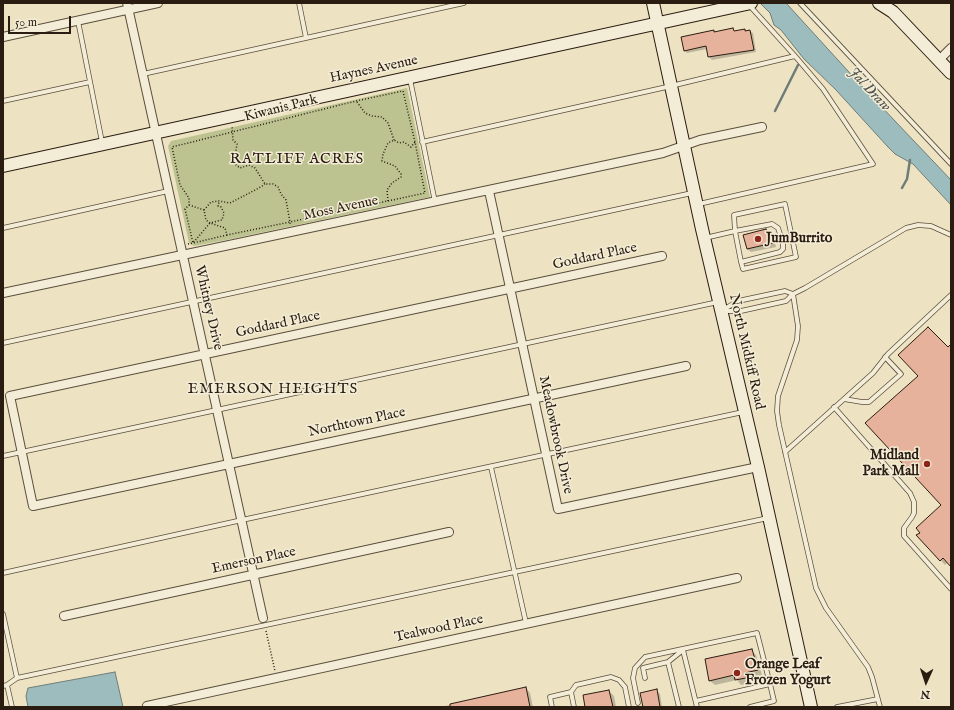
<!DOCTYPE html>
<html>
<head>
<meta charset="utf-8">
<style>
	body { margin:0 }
	#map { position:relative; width:954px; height:710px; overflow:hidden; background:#ede3c2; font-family:"IM FELL English",serif }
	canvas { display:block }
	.frame { position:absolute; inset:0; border:4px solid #2b1c11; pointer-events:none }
	.north { position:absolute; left:906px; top:662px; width:40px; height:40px; -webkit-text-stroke:3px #f3edd7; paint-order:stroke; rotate:183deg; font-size:11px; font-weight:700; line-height:16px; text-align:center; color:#2b1c11 }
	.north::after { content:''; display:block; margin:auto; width:14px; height:18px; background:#2b1c11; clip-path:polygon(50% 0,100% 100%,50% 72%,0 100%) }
	.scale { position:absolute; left:8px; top:16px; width:63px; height:18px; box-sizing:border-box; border:2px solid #2b1c11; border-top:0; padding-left:5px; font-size:12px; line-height:14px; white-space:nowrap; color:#2b1c11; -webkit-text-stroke:3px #f3edd7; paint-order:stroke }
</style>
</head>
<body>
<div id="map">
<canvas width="954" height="710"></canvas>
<div class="frame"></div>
<div class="north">N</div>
<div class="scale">50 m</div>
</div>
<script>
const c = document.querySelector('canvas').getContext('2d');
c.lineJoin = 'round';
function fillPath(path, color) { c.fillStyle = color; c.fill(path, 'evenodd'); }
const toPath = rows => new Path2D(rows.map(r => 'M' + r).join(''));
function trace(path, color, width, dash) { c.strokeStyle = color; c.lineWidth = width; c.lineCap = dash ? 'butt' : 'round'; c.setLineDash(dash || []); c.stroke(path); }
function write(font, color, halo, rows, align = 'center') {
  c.font = font + ' "IM FELL English",serif'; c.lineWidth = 3; c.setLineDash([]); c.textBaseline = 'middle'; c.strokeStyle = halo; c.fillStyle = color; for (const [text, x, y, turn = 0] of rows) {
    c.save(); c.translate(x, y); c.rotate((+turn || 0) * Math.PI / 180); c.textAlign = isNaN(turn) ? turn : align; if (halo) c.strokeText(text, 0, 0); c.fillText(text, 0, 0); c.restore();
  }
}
fillPath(toPath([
	[407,88,430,197,226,240,194,246,189,243,168,146,171,141]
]), '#bcc390');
const water = toPath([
	[760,3,786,3,858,82,951,180,951,205,913,164,895,154,888,147,836,90,804,59,781,30,774,25,770,13,760,3],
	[115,672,123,707,28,707,26,696,28,688,115,672]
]);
fillPath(water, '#9dbcbd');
trace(water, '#6f7c78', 1);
fillPath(toPath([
	[733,29,735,32,745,30,746,31,750,31,753,33,756,52,712,60,709,57,707,49,687,53,684,50,713,31,715,33],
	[766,230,774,239,776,247,751,252,747,249],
	[951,346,951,565,948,562,945,565,918,535,922,533,942,505,948,349],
	[751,650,756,655,762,675,749,677,750,683,741,685,737,680,715,685,710,681],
	[526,688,530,693,533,707,441,707],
	[656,690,660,694,662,707,644,707],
	[609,691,614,696,616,707,583,707,586,706]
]), '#0003');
trace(toPath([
	[775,111,798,65],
	[902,188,907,179,910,160]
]), '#6f7c78', 2.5);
const building = toPath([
	[733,28,734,31,745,29,745,31,750,30,754,50,708,57,706,46,684,51,681,37,714,30,714,32,733,28],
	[766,229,768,235,771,234,773,243,747,249,743,235,766,229],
	[928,327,948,347,951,344,951,567,943,558,940,561,916,535,920,533,916,528,941,505,865,423,918,376,898,355,928,327],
	[752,649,758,670,745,673,746,678,735,680,734,675,709,681,705,659,752,649],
	[526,687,530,707,450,707,450,704,526,687],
	[657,689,660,707,643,707,640,693,657,689],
	[609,690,613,707,585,707,583,695,609,690]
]);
fillPath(building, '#e6b29b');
trace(building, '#2b1c11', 1);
const lane = toPath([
	[299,3,306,38],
	[800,3,951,164],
	[78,21,102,142],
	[143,74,464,3],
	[410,79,435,202],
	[3,101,90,82],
	[422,142,671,86,795,56,749,5],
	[699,204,873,164,823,89,795,56],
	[3,228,168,191],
	[705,238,735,231,741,262,743,269,796,257,785,204,734,215,735,231,772,224,778,228,783,243,783,249,780,252,741,262],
	[785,291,793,294,786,301,741,311,721,311,738,301,785,291],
	[3,343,692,193],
	[844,399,862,402,869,402,901,374,885,357],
	[834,407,910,493,914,502,914,513,912,517,904,528,904,536,951,589],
	[785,452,873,373,888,354,951,295],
	[3,456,718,302],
	[491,467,526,623],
	[3,573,242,520,743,412],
	[3,614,17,678],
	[645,678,643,668,668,662],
	[7,685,12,707],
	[3,686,7,685,17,678,768,518],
	[571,692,574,707],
	[696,701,770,684,774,701,750,707],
	[638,703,633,678,635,668,645,657,757,633,770,684],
	[552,707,550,697,571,692,576,685,611,677,619,680,625,687,629,707],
	[679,707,668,662,683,650,697,707],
	[837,707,878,699],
	[880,707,872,677,868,667,826,608,816,588,779,425,777,411,778,396,797,340,798,326,793,294,805,288,906,228,918,225,931,226,951,235]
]);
const street = toPath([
	[127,3,263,618],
	[3,37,158,3],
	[939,60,951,48],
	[489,191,558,509,758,467],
	[662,256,10,396,33,506,686,366],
	[3,293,663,153,700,140,762,127],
	[64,616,449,532],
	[147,706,737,578]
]);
const secondary = toPath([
	[653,3,702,229,758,467,811,707],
	[879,3,893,12,951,73],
	[3,166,751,3]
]);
trace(lane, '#5c4e3d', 5.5);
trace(street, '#5c4e3d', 10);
trace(secondary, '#2b1c11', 14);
trace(toPath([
	[357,102,365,113,372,116,382,117,388,123,394,140],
	[388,201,387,190,392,183,401,177,401,174,395,166,382,161,383,154,388,143,394,140,399,143,404,142,411,147,415,142],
	[189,205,204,210,206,220,210,223,222,220,224,213,221,207,218,206,219,202],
	[204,210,211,202,219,201,230,203,259,188,265,184],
	[227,235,193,243,185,209,189,205,189,198,180,185,172,147,356,101,403,91,415,142,425,193,290,222,290,224],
	[188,244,193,243,210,223,225,228,227,235,290,222,286,200,281,194,278,187,273,184,265,184,255,168,249,165,240,168,236,165,235,156,237,144,233,140,232,126],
	[266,631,275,671]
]), '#2b1c11', 1.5, [1, 2]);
trace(lane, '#f3edd7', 4);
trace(street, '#f3edd7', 8);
trace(secondary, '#f3edd7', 12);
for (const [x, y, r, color] of [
	[758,239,4,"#8f2418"],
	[927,464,4,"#8f2418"],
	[737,673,4,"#8f2418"]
]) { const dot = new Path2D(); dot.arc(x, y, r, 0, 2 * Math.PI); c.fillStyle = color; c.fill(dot); trace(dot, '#f3edd7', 1.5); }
write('14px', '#2b1c11', '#f3edd7', [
	["Haynes Avenue",374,70,-12],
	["Kiwanis Park",281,109,-14],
	["Moss Avenue",341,209,-12],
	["Goddard Place",595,257,-12],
	["Whitney Drive",208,308,77],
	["Goddard Place",278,325,-12],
	["North Midkiff Road",746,352,77],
	["Northtown Place",357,423,-12],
	["Meadowbrook Drive",555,435,78],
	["Emerson Place",254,561,-12],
	["Tealwood Place",439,629,-12]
]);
write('bold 14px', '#2b1c11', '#f3edd7', [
	["JumBurrito",766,239],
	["Midland",919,456,"right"],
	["Park Mall",919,472,"right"],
	["Orange Leaf",745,665],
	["Frozen Yogurt",745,681]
], 'left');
write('italic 15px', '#53544d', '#f3edd7', [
	["Jal Draw",869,90,47]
]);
c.letterSpacing = '1px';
write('15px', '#2b1c11', '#f3edd7', [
	["RATLIFF ACRES",297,160],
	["EMERSON HEIGHTS",273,390]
]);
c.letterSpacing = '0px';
</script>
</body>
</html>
